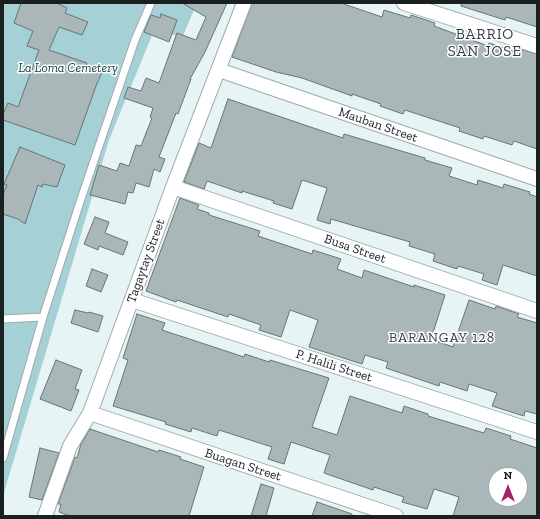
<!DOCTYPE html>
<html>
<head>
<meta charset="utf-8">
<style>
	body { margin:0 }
	#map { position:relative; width:540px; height:519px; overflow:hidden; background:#e7f4f6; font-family:"Zilla Slab",serif }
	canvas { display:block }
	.frame { position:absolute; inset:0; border:4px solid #1a1f1f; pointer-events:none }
	.north { position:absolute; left:488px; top:467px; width:40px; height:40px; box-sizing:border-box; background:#fff; border:1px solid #a3a5a5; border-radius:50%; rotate:0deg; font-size:11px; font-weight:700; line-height:16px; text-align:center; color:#1a1f1f }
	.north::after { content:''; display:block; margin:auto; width:14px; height:18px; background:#a92166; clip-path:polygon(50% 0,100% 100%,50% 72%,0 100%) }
</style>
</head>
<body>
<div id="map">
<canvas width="540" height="519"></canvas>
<div class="frame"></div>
<div class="north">N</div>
</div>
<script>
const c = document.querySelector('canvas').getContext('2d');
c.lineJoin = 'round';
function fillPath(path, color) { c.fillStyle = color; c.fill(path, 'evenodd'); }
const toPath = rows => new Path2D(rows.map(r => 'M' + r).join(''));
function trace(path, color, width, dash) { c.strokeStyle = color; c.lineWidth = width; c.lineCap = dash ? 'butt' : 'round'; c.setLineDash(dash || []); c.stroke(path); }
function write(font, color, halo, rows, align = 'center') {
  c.font = font + ' "Zilla Slab",serif'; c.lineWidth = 3; c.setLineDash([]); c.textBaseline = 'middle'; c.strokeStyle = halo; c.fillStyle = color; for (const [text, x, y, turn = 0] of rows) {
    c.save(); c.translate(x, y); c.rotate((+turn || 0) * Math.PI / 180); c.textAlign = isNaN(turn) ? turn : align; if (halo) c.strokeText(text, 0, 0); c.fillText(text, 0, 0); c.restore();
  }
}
fillPath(toPath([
	[3,3,197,3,182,38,155,28,109,140,3,496]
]), '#a5d1d6');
const building = toPath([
	[21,3,57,3,67,8,65,13,88,22,82,35,59,27,49,50,87,63,86,66,102,72,96,86,75,145,3,120,3,114,8,103,18,107,39,50,27,46,33,31,14,23,21,3],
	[182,3,227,3,205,52,190,79,191,79,178,114,176,113,159,157,165,159,160,172,154,169,149,187,136,183,133,193,128,192,125,204,90,195,99,165,117,171,120,163,129,166,136,145,141,146,152,118,150,117,153,108,124,98,128,87,141,91,146,78,159,83,177,33,196,40,206,17,182,3],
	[252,3,341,3,382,17,384,10,410,18,411,15,435,23,434,26,488,46,489,43,513,51,514,47,537,54,537,149,514,141,512,145,484,136,483,139,459,131,460,128,405,110,403,114,380,106,381,104,352,94,352,96,302,78,276,72,232,57,252,3],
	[461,3,537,3,537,27,506,17,505,20,461,6,461,3],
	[161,14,177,20,169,42,144,32,151,15,160,18,161,14],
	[228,99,343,138,344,134,425,158,425,160,452,168,449,176,477,185,478,180,503,188,504,184,530,192,529,194,537,197,537,276,503,265,497,285,482,280,484,274,458,266,457,269,433,261,435,254,409,246,410,242,331,219,330,224,317,220,327,188,302,180,292,209,273,203,274,201,242,191,242,193,207,181,204,189,184,182,199,143,211,148,228,99],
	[20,147,65,165,57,187,43,184,42,187,38,185,25,224,18,219,3,214,3,195,7,185,4,184,20,147],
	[180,198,199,205,197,209,209,213,209,215,260,231,258,236,312,254,313,250,341,259,337,269,362,278,364,270,414,287,414,285,445,295,431,339,453,347,469,300,495,309,496,306,519,314,517,317,537,323,537,414,525,411,524,416,492,406,497,393,469,384,467,391,440,382,439,386,386,368,388,362,365,355,362,364,309,347,318,320,290,310,281,337,259,330,261,325,229,314,228,317,177,300,176,302,146,291,180,198],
	[95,217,109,222,105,233,128,242,123,255,99,246,98,250,84,244,95,217],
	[92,269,108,275,101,292,86,286,92,269],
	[75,310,88,313,89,312,103,316,98,332,71,323,75,310],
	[137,314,165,323,162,330,244,357,245,354,269,362,270,360,329,378,312,427,337,435,350,396,402,413,404,406,428,414,428,416,484,433,486,428,511,436,510,439,537,448,537,516,453,516,459,497,434,489,427,509,402,502,404,497,374,487,373,490,324,473,330,455,291,442,284,464,268,459,272,447,219,430,217,436,192,428,191,432,165,424,166,422,113,406,128,360,123,358,137,314],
	[496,475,520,475,520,499,496,499,496,475],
	[56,360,82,370,75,389,79,390,71,411,40,399,56,360],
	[90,429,158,452,159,450,181,457,180,459,204,467,189,516,70,516,59,512,61,504,58,504,75,457,77,458,81,444,90,429],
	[40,448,59,453,42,500,29,497,40,448],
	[261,484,274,488,266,516,251,516,261,484],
	[317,502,352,514,352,516,312,516,317,502]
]);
fillPath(building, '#aab7b9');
trace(building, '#687475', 1);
const lane = toPath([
	[3,319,43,317],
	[3,458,43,317,81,199,135,40,151,3]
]);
const street = toPath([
	[404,3,537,46],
	[219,70,537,179],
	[173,187,537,311],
	[132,300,537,432],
	[90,413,396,516],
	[45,516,70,446,90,413,173,187,244,3]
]);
trace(lane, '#9eaaac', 9);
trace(street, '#9eaaac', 16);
trace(lane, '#fff', 7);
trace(street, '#fff', 14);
write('italic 13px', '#134248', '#fff', [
	["La Loma Cemetery",68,68]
]);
write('13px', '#1a1f1f', '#fff', [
	["Mauban Street",378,125,19],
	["Busa Street",355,249,19],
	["Tagaytay Street",146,261,-70],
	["P. Halili Street",334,366,18],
	["Buagan Street",243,465,18]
]);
c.letterSpacing = '1px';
write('14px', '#333d3f', '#fff', [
	["BARANGAY 128",442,338]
]);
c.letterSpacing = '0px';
c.letterSpacing = '1px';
write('15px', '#333d3f', '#fff', [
	["BARRIO",485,35],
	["SAN JOSE",485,52]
]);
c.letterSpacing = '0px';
</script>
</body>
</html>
